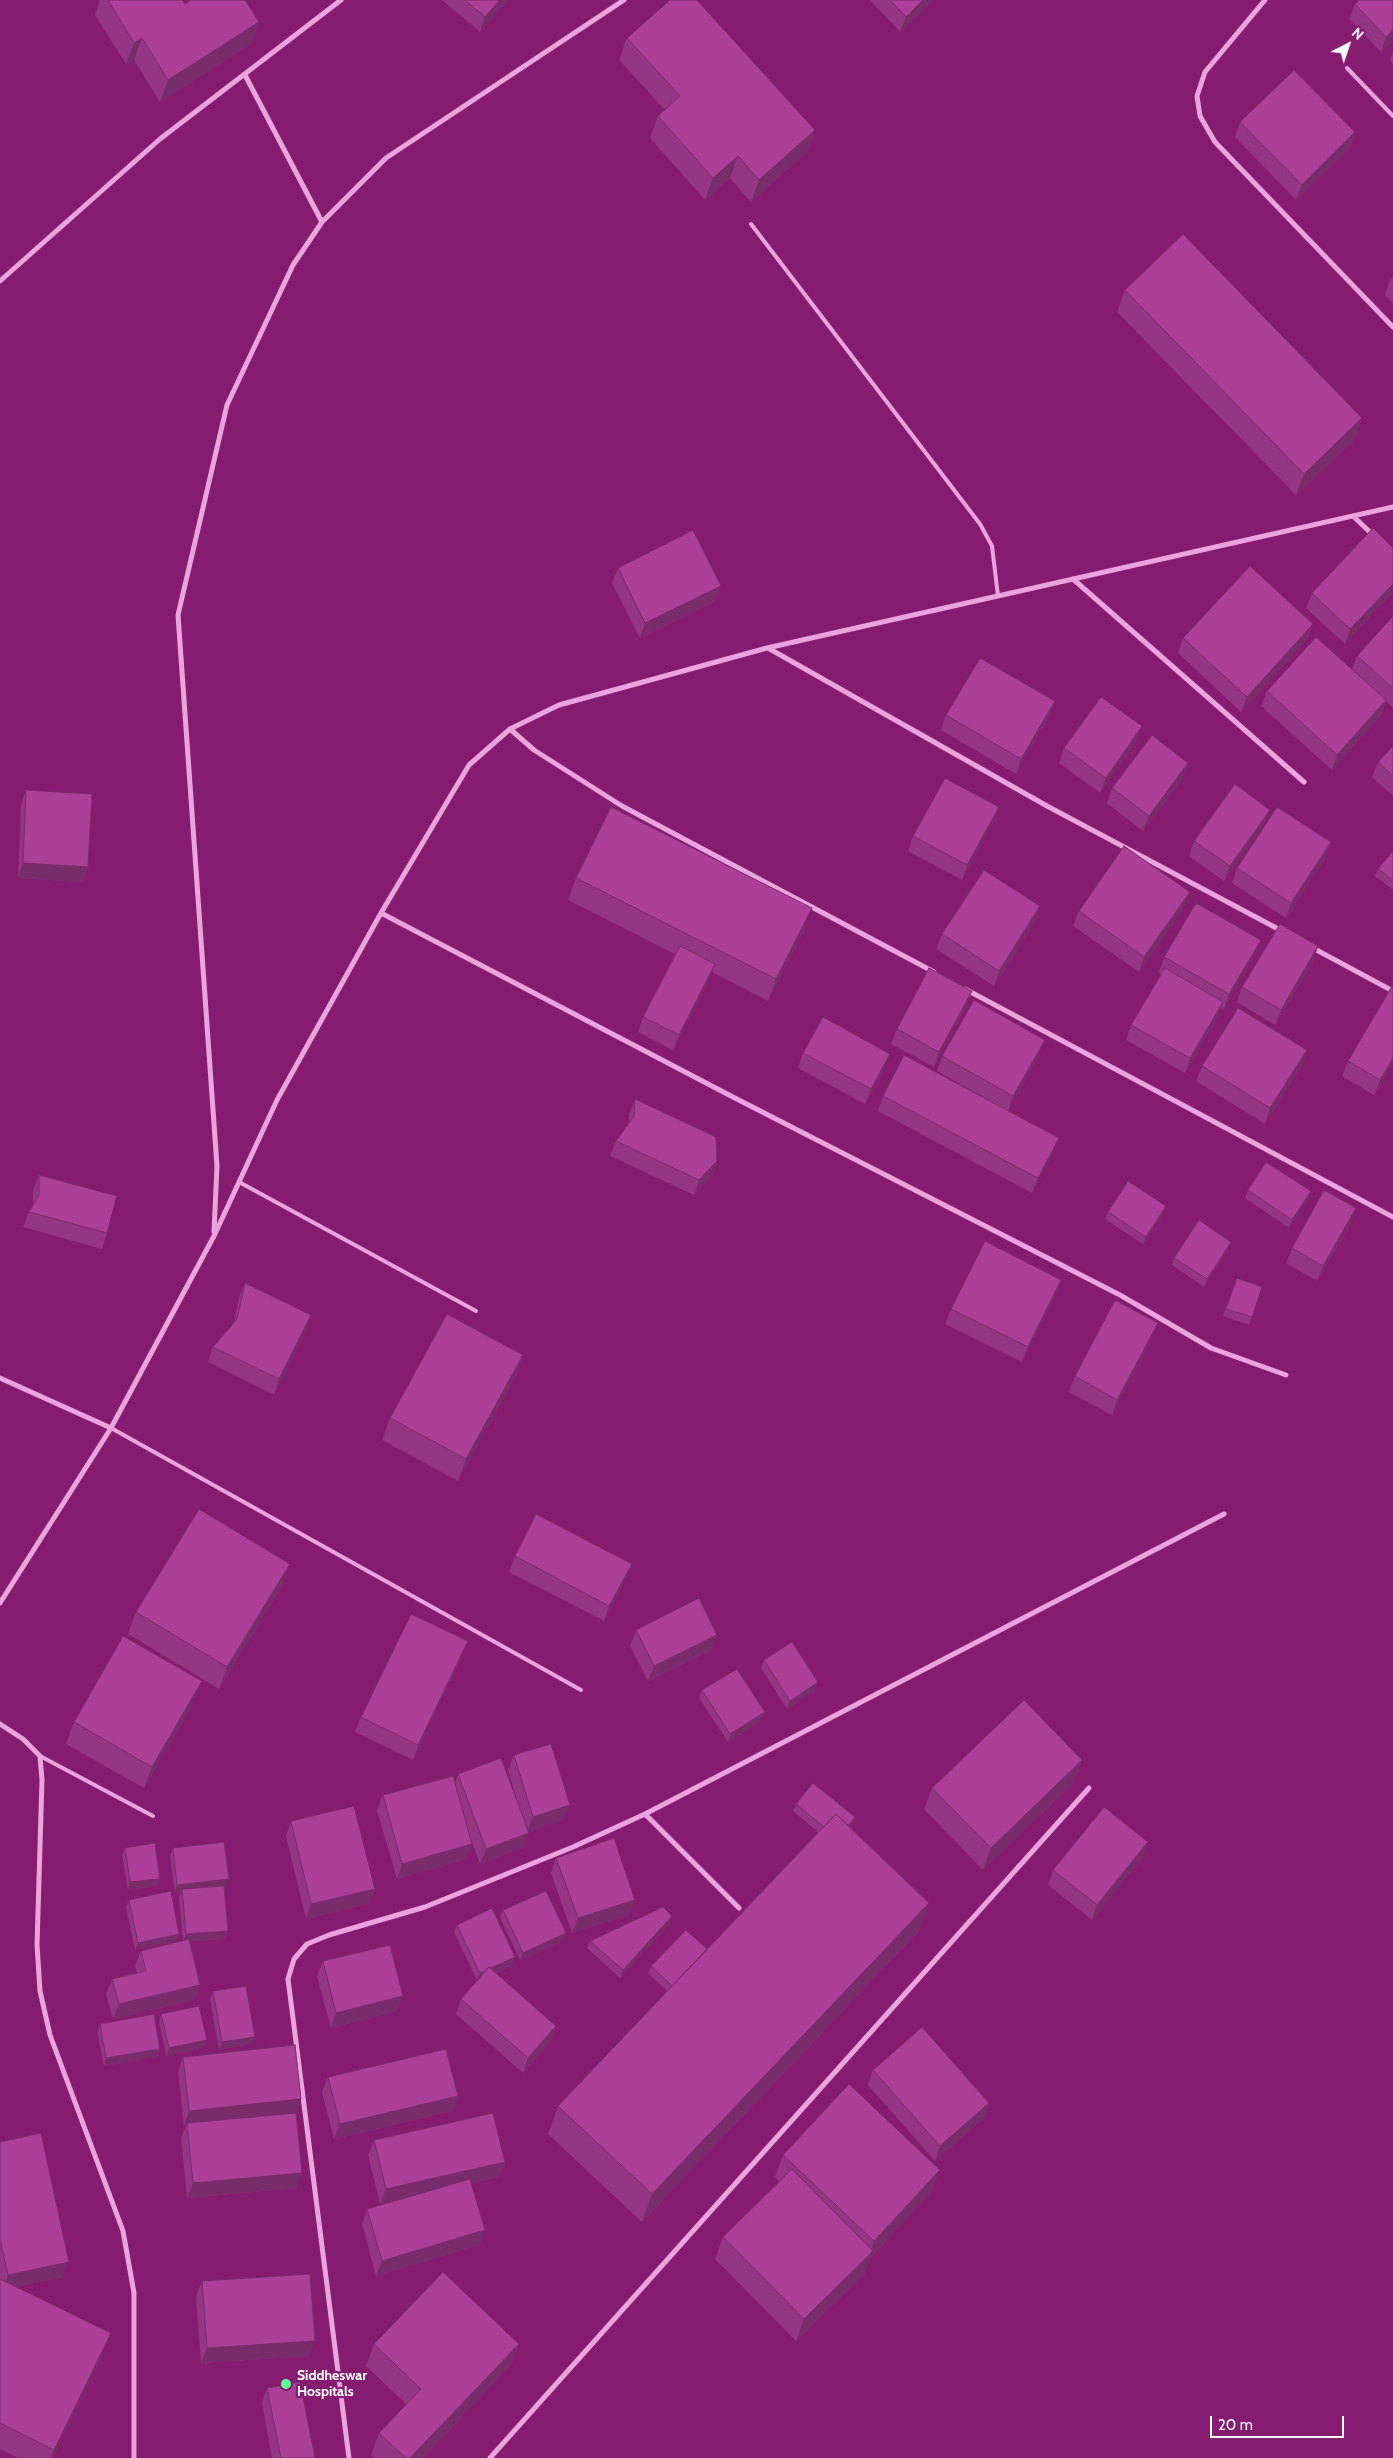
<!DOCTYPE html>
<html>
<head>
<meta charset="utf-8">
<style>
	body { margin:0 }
	#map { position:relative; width:1393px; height:2458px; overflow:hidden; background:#851c70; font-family:Cabin,sans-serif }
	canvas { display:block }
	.north { position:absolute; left:1323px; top:20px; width:50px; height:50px; -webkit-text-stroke:4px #851c70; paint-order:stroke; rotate:41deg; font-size:14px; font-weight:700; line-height:20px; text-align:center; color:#fff }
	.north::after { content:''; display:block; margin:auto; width:18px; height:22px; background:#fff; clip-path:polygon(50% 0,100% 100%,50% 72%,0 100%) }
	.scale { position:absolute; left:1210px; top:2416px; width:134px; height:22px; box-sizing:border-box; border:2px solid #fff; border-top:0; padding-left:6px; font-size:15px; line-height:18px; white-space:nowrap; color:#fff; -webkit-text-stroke:4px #851c70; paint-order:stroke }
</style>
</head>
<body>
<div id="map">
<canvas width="1393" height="2458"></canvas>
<div class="north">N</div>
<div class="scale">20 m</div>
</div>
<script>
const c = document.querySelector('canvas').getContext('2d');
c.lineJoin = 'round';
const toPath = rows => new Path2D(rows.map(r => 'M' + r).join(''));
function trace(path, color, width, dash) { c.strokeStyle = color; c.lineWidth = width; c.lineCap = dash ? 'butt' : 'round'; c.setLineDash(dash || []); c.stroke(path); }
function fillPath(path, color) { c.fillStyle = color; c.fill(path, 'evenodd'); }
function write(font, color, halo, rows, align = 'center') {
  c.font = font + ' Cabin,sans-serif'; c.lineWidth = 4.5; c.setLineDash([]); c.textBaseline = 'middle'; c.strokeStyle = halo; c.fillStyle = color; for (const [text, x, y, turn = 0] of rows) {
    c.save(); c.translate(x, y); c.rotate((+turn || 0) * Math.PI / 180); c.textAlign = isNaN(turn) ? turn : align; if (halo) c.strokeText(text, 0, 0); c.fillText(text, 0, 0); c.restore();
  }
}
trace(toPath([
	[1347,68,1393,116],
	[751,224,980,524,992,546,998,596],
	[239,1182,476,1311],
	[111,1428,581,1690],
	[40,1756,153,1816]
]), '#eba3dd', 4);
trace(toPath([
	[1265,0,1205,72,1197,96,1200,116,1215,142,1393,327],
	[245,75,322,222],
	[0,281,160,139,341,0],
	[1353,516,1373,535],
	[1073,579,1304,782],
	[768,648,1047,806,1282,931],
	[510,729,534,750,622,806,934,972],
	[381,913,731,1096,1120,1295,1211,1348,1286,1375],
	[1311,947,1393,991],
	[965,989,1393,1217],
	[214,1232,217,1166,178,615,227,405,293,265,322,222,386,158,624,0],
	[0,1378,111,1428],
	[0,1603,111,1428,214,1236,277,1100,381,913,469,765,510,729,559,705,767,648,1393,507],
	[0,1724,23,1739,40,1756,42,1780,37,1945,40,1991,50,2035,123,2231,134,2293,134,2458],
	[645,1814,739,1908],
	[349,2458,288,1979,294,1959,307,1944,329,1935,425,1907,573,1847,645,1814,1224,1514],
	[490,2458,1089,1788]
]), '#eba3dd', 5);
fillPath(toPath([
	[100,0,182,0,185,4,259,22,251,44,160,102,134,60,126,64,95,15],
	[442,0,508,0,480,32],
	[870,0,934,0,900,32],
	[1393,0,1393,40,1381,52,1349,19,1355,4],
	[627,38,815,130,807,152,751,202,730,178,705,200,650,138,658,116,665,110,619,60],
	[1393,52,1393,64,1390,60],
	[1240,122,1355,132,1350,147,1296,200,1235,137],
	[1393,277,1393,303,1385,295,1390,280],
	[1125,290,1362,418,1354,440,1296,495,1117,312],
	[1393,548,1345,644,1306,608,1312,593],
	[618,568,715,601,640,638,612,583],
	[1393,616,1393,708,1386,701,1381,715,1332,770,1261,706,1267,691,1352,669,1357,656],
	[1313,624,1307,639,1241,712,1178,653,1183,638],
	[1055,701,1049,716,1016,774,941,730,946,715],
	[1136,741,1100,793,1059,763,1064,748],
	[1393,746,1393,796,1372,777,1378,762],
	[1188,763,1183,778,1143,831,1107,803,1112,788],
	[26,790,88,867,83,882,18,878,21,805],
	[999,807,993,822,962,880,908,851,913,836],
	[1264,825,1224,881,1189,856,1194,841],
	[1393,851,1393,890,1375,876,1378,869],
	[1326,857,1286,918,1232,883,1237,868],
	[576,878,804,930,768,1001,712,972,709,979,673,1050,638,1032,643,1017,675,954,568,900],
	[1184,908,1139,972,1073,926,1079,911],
	[1035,922,994,986,936,949,942,934],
	[1318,946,1313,962,1275,1025,1237,1002,1242,987],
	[1255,955,1224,1009,1221,1008,1217,1018,1185,1073,1126,1040,1131,1025,1161,974,1159,972,1164,957],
	[1393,989,1393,1064,1374,1095,1342,1076,1348,1061],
	[972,991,966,1006,934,1067,891,1044,897,1029],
	[1307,1050,1302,1065,1265,1124,1196,1081,1202,1066],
	[803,1053,884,1069,865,1104,798,1068],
	[1039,1055,1008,1111,1053,1153,1032,1193,878,1111,883,1096,983,1097,937,1071,942,1056],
	[635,1099,717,1161,712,1176,694,1195,610,1156,616,1141,629,1123,629,1114],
	[39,1175,107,1233,102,1249,23,1227,29,1212,33,1204,33,1190],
	[1248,1190,1311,1191,1308,1199,1289,1228,1245,1198],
	[1166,1206,1163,1214,1143,1244,1105,1219,1108,1212],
	[1351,1223,1317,1281,1286,1263,1292,1248],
	[1231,1242,1228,1249,1204,1287,1172,1265,1174,1258],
	[1237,1278,1262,1287,1249,1325,1223,1316],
	[1061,1280,1056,1295,1022,1362,945,1324,951,1309],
	[245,1283,306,1330,274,1395,208,1362,213,1347,234,1322,239,1298],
	[1152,1338,1112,1415,1069,1392,1075,1376],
	[523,1355,515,1377,458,1481,382,1440,390,1418],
	[515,1556,632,1564,626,1579,604,1621,509,1572],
	[282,1586,219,1689,128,1634,136,1612],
	[636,1630,712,1650,648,1681,630,1646],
	[462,1656,413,1760,355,1732,361,1717],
	[764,1660,815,1690,787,1709,761,1668],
	[702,1690,762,1720,728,1742,699,1698],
	[194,1702,144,1788,66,1744,74,1722],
	[514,1755,564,1820,528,1831,523,1848,480,1864,469,1834,466,1859,397,1879,377,1810,383,1795,455,1783,458,1774,520,1810,508,1770],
	[1082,1760,1074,1782,983,1870,924,1809,932,1788],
	[796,1804,852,1825,850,1828,919,1931,642,2222,548,2134,558,2106,667,1991,648,1973,651,1966,707,1949,818,1832,793,1811],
	[291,1821,375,1889,369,1904,306,1919,286,1836],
	[125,1848,157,1886,128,1890,122,1855],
	[173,1848,226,1887,224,1887,228,1931,225,1939,190,1941,200,1985,194,2000,113,2019,106,1994,112,1979,137,1973,135,1966,141,1951,183,1941,179,1897,181,1892,175,1893,170,1856],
	[1143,1857,1092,1920,1048,1885,1053,1870],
	[556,1858,629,1915,572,1933,551,1873],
	[129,1900,179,1934,176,1941,135,1950,126,1907],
	[503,1910,566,1933,563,1941,520,1960,500,1918],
	[672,1916,670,1923,620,1978,587,1948,590,1941],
	[457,1925,512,1965,496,1973,556,2026,551,2041,523,2073,456,2014,461,1999,477,1980,454,1932],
	[323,1961,397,2011,331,2028,317,1976],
	[213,1991,255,2037,252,2044,219,2050,210,1999],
	[161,2014,204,2048,166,2056,159,2022],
	[100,2024,160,2049,157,2057,104,2066,97,2032],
	[183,2057,297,2188,187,2198,181,2138,186,2126,184,2126,178,2072],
	[873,2070,989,2103,984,2118,935,2161,868,2085],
	[328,2077,458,2096,453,2111,334,2139,322,2092],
	[374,2140,505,2162,499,2177,471,2183,480,2245,376,2276,362,2224,367,2209,398,2200,380,2204,368,2155],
	[0,2142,63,2277,16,2287,103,2354,52,2458,18,2458,0,2449],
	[783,2155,932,2192,871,2257,865,2273,796,2341,715,2259,723,2237,780,2182,775,2177],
	[202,2281,309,2356,201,2363,196,2296],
	[374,2344,519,2344,511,2365,423,2458,374,2458,371,2455,379,2433,406,2404,366,2366],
	[267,2388,315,2458,272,2458,262,2403]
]), '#943683');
fillPath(toPath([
	[500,0,508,0,480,32,485,17],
	[923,0,934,0,900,32,906,17],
	[259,22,251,44,160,102,168,80],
	[1393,30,1393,40,1381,52,1386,37],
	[142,38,134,60,126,64,134,43],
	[815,130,807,152,751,202,759,180],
	[1355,132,1350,147,1296,200,1302,185],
	[738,156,730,178,705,200,713,178],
	[1362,418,1354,440,1296,495,1304,474],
	[1393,584,1393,593,1345,644,1350,629],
	[721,586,715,601,640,638,645,623],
	[1313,624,1307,639,1241,712,1247,697],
	[1386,700,1381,715,1332,770,1337,755],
	[1055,701,1049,716,1016,774,1021,759],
	[1142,726,1136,741,1100,793,1106,778],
	[1188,763,1183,778,1143,831,1149,816],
	[999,807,993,822,962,880,967,865],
	[1270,810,1264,825,1224,881,1230,866],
	[1331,842,1326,857,1286,918,1291,903],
	[23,863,88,867,83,882,18,878],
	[1190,892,1184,908,1139,972,1144,957],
	[1040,906,1035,922,994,986,999,971],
	[812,908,804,930,768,1001,776,979],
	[1261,940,1255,955,1224,1009,1229,994],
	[1318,946,1313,962,1275,1025,1281,1010],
	[715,964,709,979,673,1050,679,1035],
	[972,991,966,1006,934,1067,939,1052],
	[1223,1002,1217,1018,1185,1073,1190,1058],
	[1045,1040,1039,1055,1008,1111,1013,1096],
	[1307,1050,1302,1065,1265,1124,1270,1108],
	[890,1054,884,1069,865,1104,871,1089],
	[1393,1058,1393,1064,1374,1095,1380,1080],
	[1059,1138,1053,1153,1032,1193,1038,1178],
	[717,1161,712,1176,694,1195,699,1180],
	[1311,1191,1308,1199,1289,1228,1292,1220],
	[1166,1206,1163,1214,1143,1244,1146,1237],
	[1356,1208,1351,1223,1317,1281,1323,1266],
	[1231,1242,1228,1249,1204,1287,1207,1279],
	[1061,1280,1056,1295,1022,1362,1028,1347],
	[311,1315,306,1330,274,1395,279,1379],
	[1158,1323,1152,1338,1112,1415,1117,1400],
	[523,1355,515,1377,458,1481,466,1459],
	[290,1564,282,1586,219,1689,227,1667],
	[632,1564,626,1579,604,1621,609,1606],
	[717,1635,712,1650,648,1681,654,1666],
	[468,1641,462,1656,413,1760,418,1745],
	[202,1681,194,1702,144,1788,152,1767],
	[818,1682,815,1690,787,1709,790,1701],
	[765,1712,762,1720,728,1742,730,1734],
	[1082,1760,1074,1782,983,1870,991,1848],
	[570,1805,564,1820,527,1832,533,1817],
	[855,1817,852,1825,835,1846,838,1838],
	[529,1833,523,1848,480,1864,486,1849],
	[1148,1842,1143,1857,1092,1920,1097,1905],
	[472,1844,466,1859,397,1879,402,1864],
	[160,1879,157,1886,128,1890,130,1882],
	[229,1879,226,1887,182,1892,182,1889,181,1892,175,1893,177,1885],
	[375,1889,369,1904,306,1919,311,1904],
	[635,1900,629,1915,572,1933,578,1918],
	[929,1903,919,1931,642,2222,652,2194],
	[672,1916,670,1923,620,1978,623,1970],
	[228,1931,225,1939,183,1942,186,1934],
	[566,1933,563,1941,520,1960,523,1953],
	[179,1934,176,1941,135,1950,138,1943],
	[515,1957,512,1965,477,1981,480,1973],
	[200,1985,194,2000,113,2019,119,2004],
	[403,1996,397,2011,331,2028,336,2013],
	[556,2026,551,2041,523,2073,528,2058],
	[255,2037,252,2044,219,2050,222,2042],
	[207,2040,204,2048,166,2056,169,2048],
	[160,2049,157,2057,104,2066,106,2058],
	[458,2096,453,2111,334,2139,340,2124],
	[301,2099,296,2114,187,2123,186,2126,184,2126,189,2111],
	[989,2103,984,2118,935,2161,940,2146],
	[505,2162,499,2177,380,2204,386,2189],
	[940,2170,932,2192,871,2257,865,2273,796,2341,804,2319,869,2256,874,2241],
	[302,2173,297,2188,187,2198,193,2183],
	[485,2230,480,2245,376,2276,382,2261],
	[69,2262,63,2277,2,2290,8,2275],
	[111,2333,103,2354,52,2458,51,2458,54,2450],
	[315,2341,309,2356,201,2363,207,2348],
	[519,2344,511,2365,423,2458,410,2458]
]), '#782c6a');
const building = toPath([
	[108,0,182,0,185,4,191,0,245,0,259,22,168,80,142,38,134,43,108,0],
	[465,0,500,0,485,17,465,0],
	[670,0,697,0,815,130,759,180,738,156,713,178,658,116,680,96,627,38,670,0],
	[890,0,923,0,906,17,890,0],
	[1359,0,1393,0,1393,30,1386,37,1355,4,1359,0],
	[1294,70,1355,132,1302,185,1240,122,1294,70],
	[1183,234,1362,418,1304,474,1125,290,1183,234],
	[1373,528,1393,548,1393,584,1350,629,1312,593,1373,528],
	[693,530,721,586,645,623,618,568,693,530],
	[1250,566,1313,624,1247,697,1183,638,1250,566],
	[1393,616,1393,688,1357,656,1393,616],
	[1316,637,1386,700,1337,755,1267,691,1316,637],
	[980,658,1055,701,1021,759,946,715,980,658],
	[1101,697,1142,726,1106,778,1064,748,1101,697],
	[1152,735,1188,763,1149,816,1112,788,1152,735],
	[1393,746,1393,776,1378,762,1393,746],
	[945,778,999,807,967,865,913,836,945,778],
	[1235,784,1270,810,1230,866,1194,841,1235,784],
	[26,790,92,794,88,867,23,863,26,790],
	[611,807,812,908,776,979,576,878,611,807],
	[1277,807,1331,842,1291,903,1237,868,1277,807],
	[1124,846,1190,892,1144,957,1079,911,1124,846],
	[1393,851,1393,880,1378,869,1393,851],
	[984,870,1040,906,999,971,942,934,984,870],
	[1196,903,1261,940,1229,994,1164,957,1196,903],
	[1280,924,1318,946,1281,1010,1242,987,1280,924],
	[680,946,715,964,679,1035,643,1017,680,946],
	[929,968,972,991,939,1052,897,1029,929,968],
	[1165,968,1223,1002,1190,1058,1131,1025,1165,968],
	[1391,988,1393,989,1393,1058,1380,1080,1348,1061,1391,988],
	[974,1000,1045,1040,1013,1096,942,1056,974,1000],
	[1238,1008,1307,1050,1270,1108,1202,1066,1238,1008],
	[823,1017,890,1054,871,1089,803,1053,823,1017],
	[904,1055,1059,1138,1038,1178,883,1096,904,1055],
	[635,1099,716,1137,717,1161,699,1180,616,1141,634,1116,635,1099],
	[1266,1162,1311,1191,1292,1220,1248,1190,1266,1162],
	[39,1175,117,1196,107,1233,29,1212,39,1195,39,1175],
	[1128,1181,1166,1206,1146,1237,1108,1212,1128,1181],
	[1324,1190,1356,1208,1323,1266,1292,1248,1324,1190],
	[1199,1220,1231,1242,1207,1279,1174,1258,1199,1220],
	[985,1241,1061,1280,1028,1347,951,1309,985,1241],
	[1237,1278,1262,1287,1252,1317,1226,1309,1237,1278],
	[245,1283,311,1315,279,1379,213,1347,237,1319,245,1283],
	[1115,1300,1158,1323,1117,1400,1075,1376,1115,1300],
	[447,1314,523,1355,466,1459,390,1418,447,1314],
	[199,1509,290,1564,227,1667,136,1612,199,1509],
	[536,1514,632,1564,609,1606,515,1556,536,1514],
	[699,1598,717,1635,654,1666,636,1630,699,1598],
	[411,1614,468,1641,418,1745,361,1717,411,1614],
	[123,1636,202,1681,152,1767,74,1722,123,1636],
	[792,1642,818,1682,790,1701,764,1660,792,1642],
	[737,1669,765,1712,730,1734,702,1690,737,1669],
	[1024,1700,1082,1760,991,1848,932,1788,1024,1700],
	[551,1744,570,1805,533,1817,514,1755,551,1744],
	[501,1758,529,1833,486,1849,458,1774,501,1758],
	[453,1776,472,1844,402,1864,383,1795,453,1776],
	[813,1783,855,1817,848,1826,836,1814,824,1827,796,1804,813,1783],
	[354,1806,375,1889,311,1904,291,1821,354,1806],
	[1104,1807,1148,1842,1097,1905,1053,1870,1104,1807],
	[836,1814,929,1903,652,2194,558,2106,836,1814],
	[614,1838,635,1900,578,1918,556,1858,614,1838],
	[224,1842,229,1879,177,1885,173,1848,224,1842],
	[155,1843,160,1879,130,1882,125,1848,155,1843],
	[224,1886,228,1931,186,1934,182,1889,224,1886],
	[171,1891,179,1934,138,1943,129,1900,171,1891],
	[546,1891,566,1933,523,1953,503,1910,546,1891],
	[663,1907,672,1916,623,1970,590,1941,663,1907],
	[492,1908,515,1957,491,1968,489,1967,485,1971,480,1973,457,1925,492,1908],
	[686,1930,707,1949,672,1986,651,1966,686,1930],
	[189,1939,200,1985,119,2004,112,1979,146,1971,141,1951,189,1939],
	[390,1945,403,1996,336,2013,323,1961,390,1945],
	[489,1967,556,2026,528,2058,461,1999,489,1967],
	[246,1986,255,2037,222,2042,213,1991,246,1986],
	[199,2006,207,2040,169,2048,161,2014,199,2006],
	[154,2014,160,2049,106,2058,100,2024,154,2014],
	[922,2027,989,2103,940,2146,873,2070,922,2027],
	[295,2045,301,2099,189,2111,183,2057,295,2045],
	[446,2049,458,2096,340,2124,328,2077,446,2049],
	[849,2084,940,2170,874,2241,783,2155,849,2084],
	[296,2113,302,2173,193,2183,187,2123,296,2113],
	[493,2113,505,2162,386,2189,374,2140,493,2113],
	[41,2133,69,2262,8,2275,0,2239,0,2142,41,2133],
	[792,2169,873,2251,804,2319,723,2237,792,2169],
	[470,2179,485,2230,382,2261,367,2209,470,2179],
	[443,2272,519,2344,410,2458,406,2458,379,2433,421,2389,374,2344,443,2272],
	[310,2274,315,2341,207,2348,202,2281,310,2274],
	[0,2279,111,2333,54,2450,0,2423,0,2279],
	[300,2382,315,2458,281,2458,267,2388,300,2382]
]);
fillPath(building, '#ac3f98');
trace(building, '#782c6a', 1);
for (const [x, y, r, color] of [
	[286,2384,6,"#60fc97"]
]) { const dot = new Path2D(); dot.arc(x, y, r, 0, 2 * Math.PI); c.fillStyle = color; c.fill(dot); trace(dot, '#851c70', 2); }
write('bold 14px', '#fff', '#851c70', [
	["Siddheswar",297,2376],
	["Hospitals",297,2392]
], 'left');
</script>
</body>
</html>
